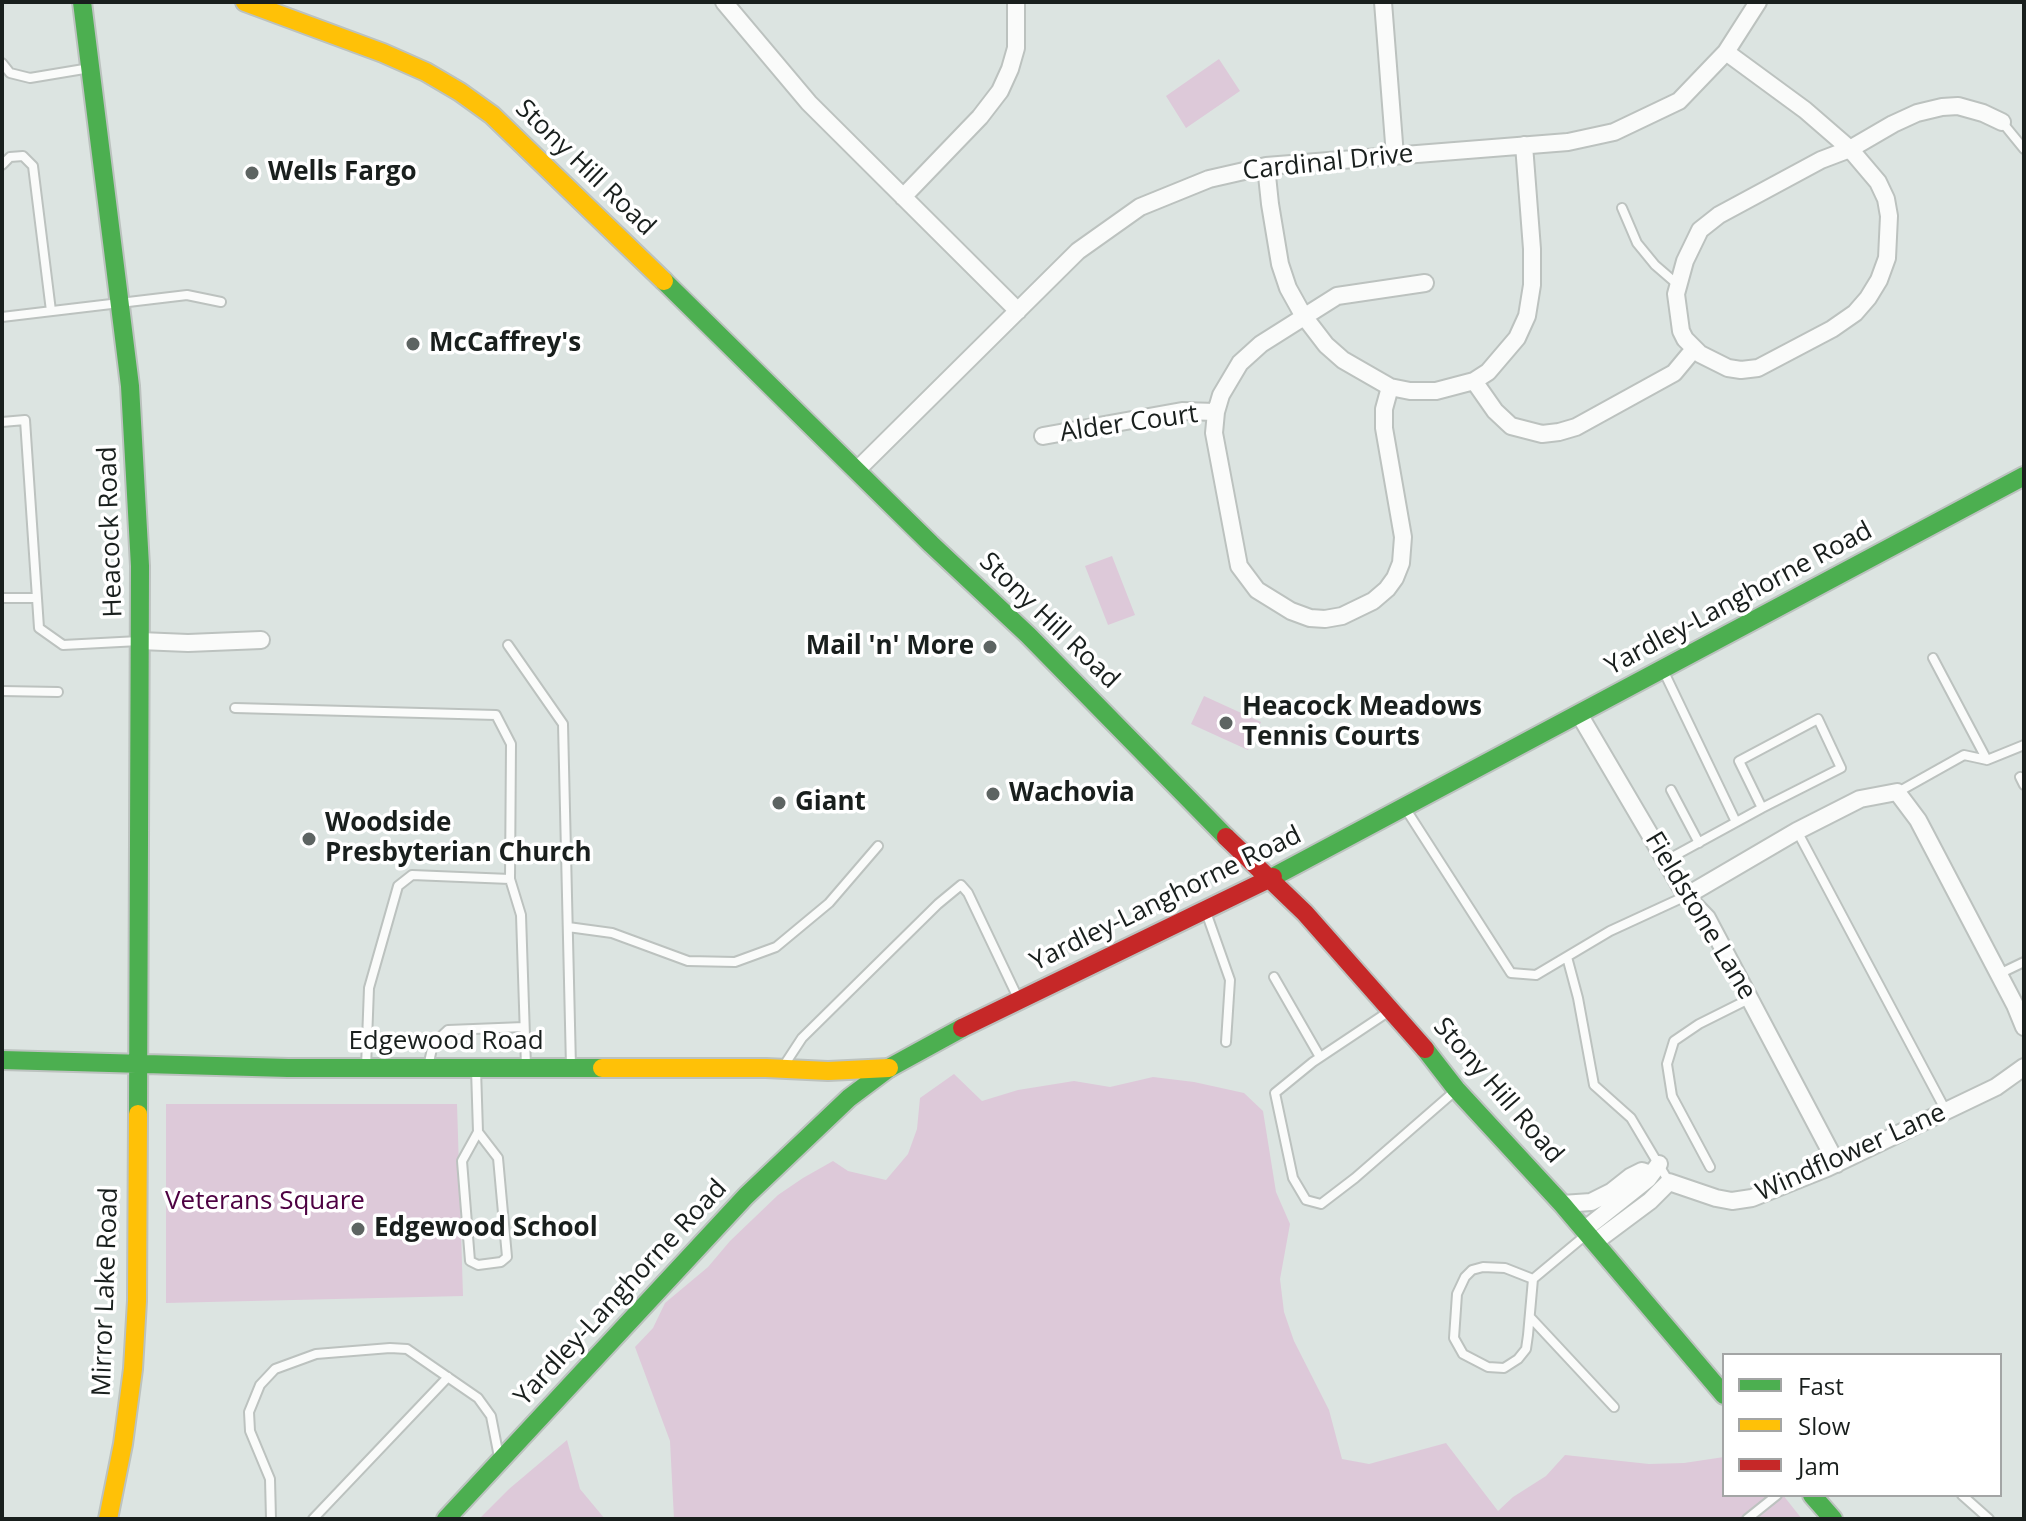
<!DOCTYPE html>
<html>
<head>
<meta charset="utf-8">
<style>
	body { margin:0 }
	#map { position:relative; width:2026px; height:1521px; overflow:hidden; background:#dce4e1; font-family:"Open Sans",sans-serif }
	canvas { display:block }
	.frame { position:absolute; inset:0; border:4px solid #191f1d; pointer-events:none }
	.legend { position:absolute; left:1722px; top:1353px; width:280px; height:144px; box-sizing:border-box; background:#fff; border:2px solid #a3a5a5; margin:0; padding:10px 14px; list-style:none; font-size:24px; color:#191f1d }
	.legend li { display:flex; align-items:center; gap:16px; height:40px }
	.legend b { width:40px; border:2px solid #a3a5a5 }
</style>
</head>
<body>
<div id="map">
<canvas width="2026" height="1521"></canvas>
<div class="frame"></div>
<ul class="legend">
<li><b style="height:10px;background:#4caf50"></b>Fast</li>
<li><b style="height:10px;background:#ffc107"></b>Slow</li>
<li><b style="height:10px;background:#c62828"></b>Jam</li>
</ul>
</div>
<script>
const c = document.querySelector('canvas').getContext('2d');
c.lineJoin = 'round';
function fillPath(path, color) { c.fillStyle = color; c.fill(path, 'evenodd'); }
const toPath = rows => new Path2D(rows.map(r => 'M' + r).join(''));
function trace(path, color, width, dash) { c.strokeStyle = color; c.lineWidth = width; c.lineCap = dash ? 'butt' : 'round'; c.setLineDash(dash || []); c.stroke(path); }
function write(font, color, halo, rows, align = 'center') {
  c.font = font + ' "Open Sans",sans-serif'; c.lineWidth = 7; c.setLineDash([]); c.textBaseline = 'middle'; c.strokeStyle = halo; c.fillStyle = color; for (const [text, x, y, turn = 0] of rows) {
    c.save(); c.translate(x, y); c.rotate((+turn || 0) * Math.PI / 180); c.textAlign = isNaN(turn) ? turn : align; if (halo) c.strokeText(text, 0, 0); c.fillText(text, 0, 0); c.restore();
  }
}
fillPath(toPath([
	[1219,59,1240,91,1186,128,1166,96],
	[1112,556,1135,615,1108,625,1085,566],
	[1204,696,1261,722,1248,750,1191,724],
	[954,1074,982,1101,1018,1090,1074,1081,1110,1087,1153,1077,1194,1082,1244,1093,1263,1111,1276,1192,1290,1224,1280,1279,1284,1312,1294,1341,1329,1410,1342,1459,1369,1464,1446,1443,1498,1511,1513,1497,1546,1476,1565,1455,1649,1464,1684,1463,1724,1457,1724,1495,1783,1495,1802,1519,674,1519,670,1441,635,1347,653,1328,665,1303,708,1267,730,1241,778,1195,803,1178,833,1161,848,1171,886,1180,908,1154,917,1129,920,1098],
	[166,1104,457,1104,463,1296,166,1303],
	[567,1440,580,1489,605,1519,479,1519,509,1489]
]), '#ddc9d9');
const lane = toPath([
	[2,63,10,73,30,78,90,68],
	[2002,122,2024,149],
	[2,165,10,157,23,156,33,166,51,311],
	[1622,208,1637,243,1655,265,1677,284],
	[2,317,187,295,221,302],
	[2,422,25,420,39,628,63,645,139,641],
	[2,598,37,598],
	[508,645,563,724,571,1067],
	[1933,658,1987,760],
	[1664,672,1736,822],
	[2,691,58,692],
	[235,708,496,715,511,744,510,879,412,875,398,886,369,988,366,1067],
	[2020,777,2024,785],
	[1671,790,1699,843],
	[1898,792,1964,755,1987,760,2024,745],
	[1407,811,1511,973,1536,975,1610,931,1686,896],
	[1797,831,1946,1111],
	[1665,861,1762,808,1739,761,1818,719,1841,768,1762,808],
	[510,879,521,915,526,1067],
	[1206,912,1230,980,1226,1042],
	[568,927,612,933,688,961,735,962,776,947,829,903,878,846],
	[1567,957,1578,998,1594,1085,1631,1118,1669,1182],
	[1999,974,2024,962],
	[1274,977,1320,1057],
	[1391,1010,1313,1062,1275,1093,1293,1178,1306,1200,1321,1204,1355,1178,1455,1091],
	[428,1067,433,1044,448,1030,524,1027],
	[783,1067,802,1038,938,904,961,885,968,893,1018,998],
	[476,1069,478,1132,498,1158,507,1257,501,1262,478,1265,470,1261,462,1161,478,1132],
	[1710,1167,1672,1096,1667,1064,1674,1041,1699,1024,1749,999],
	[1533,1279,1505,1268,1483,1267,1472,1270,1465,1277,1457,1294,1454,1338,1463,1354,1488,1367,1504,1368,1518,1359,1526,1349,1528,1335,1533,1279,1587,1234],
	[1530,1317,1614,1407],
	[1962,1495,1989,1519],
	[271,1519,270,1479,250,1431,249,1412,260,1385,275,1369,316,1354,390,1348,407,1349,478,1398,491,1416,499,1457],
	[313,1519,448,1377],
	[1747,1519,1777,1495]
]);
const street = toPath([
	[724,2,809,103,1018,311],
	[1383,2,1395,156],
	[1726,52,1805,110,1850,149,1893,124,1917,113,1942,107,1958,106,1983,113,2002,122],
	[1850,149,1878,182,1886,199,1889,216,1887,258,1879,280,1868,298,1855,313,1832,329,1758,368,1741,370,1728,368,1700,354,1685,339,1681,331,1676,294,1685,261,1700,230,1719,215,1821,160,1850,149],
	[1266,166,1270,204,1280,264,1288,288,1303,315,1326,345,1343,360,1390,387,1410,391,1436,391,1474,381,1488,372,1517,338,1527,316,1532,285,1532,249,1524,145],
	[903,197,980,117,1000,91,1010,69,1016,48,1016,2],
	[1474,381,1495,411,1511,426,1542,434,1559,432,1576,427,1674,373,1694,349],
	[1390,387,1384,409,1384,428,1403,537,1401,563,1395,578,1387,589,1373,601,1342,616,1325,619,1310,618,1291,611,1257,590,1239,566,1214,433,1216,412,1221,395,1240,363,1261,344,1337,296,1425,283],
	[1043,436,1182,411,1216,412],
	[856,471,1078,251,1140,207,1209,179,1266,166,1568,142,1614,132,1679,101,1726,52,1758,2],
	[140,641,188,643,261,640],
	[1579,714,1686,896,1707,918,1837,1164],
	[1686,896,1797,831,1860,799,1897,792,1918,820,2015,1005,2024,1027],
	[1562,1204,1591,1202,1611,1192,1630,1177,1642,1171,1651,1174],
	[1584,1230,1648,1179,1659,1164],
	[1595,1242,1650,1201,1669,1182,1716,1198,1732,1201,1752,1198,1827,1168,1996,1087,2024,1067]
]);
const fast = toPath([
	[82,2,130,386,140,566,138,1114],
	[664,281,931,544,1028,635,1226,837],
	[1273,877,2024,476],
	[1425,1049,1456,1089,1562,1204,1724,1395],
	[2,1060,288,1068,602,1068],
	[1812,1495,1833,1519],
	[446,1519,746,1196,849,1098,889,1068,962,1028]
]);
const slow = toPath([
	[245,2,383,53,426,72,460,92,492,115,664,281],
	[602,1068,766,1068,828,1071,889,1068],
	[108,1519,123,1444,133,1369,137,1301,138,1114]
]);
const jam = toPath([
	[1226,837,1305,913,1425,1049],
	[962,1028,1273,877]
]);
trace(lane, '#bcc2bf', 12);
trace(street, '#bcc2bf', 20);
trace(fast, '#bcc2bf', 22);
trace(slow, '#bcc2bf', 22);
trace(jam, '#bcc2bf', 22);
trace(lane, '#fafbfa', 8);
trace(street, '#fafbfa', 16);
trace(fast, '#4caf50', 18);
trace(slow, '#ffc107', 18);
trace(jam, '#c62828', 18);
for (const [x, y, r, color] of [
	[252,173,8,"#5d6462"],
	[413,344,8,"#5d6462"],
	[990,647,8,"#5d6462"],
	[1226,723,8,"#5d6462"],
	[993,794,8,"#5d6462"],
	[779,803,8,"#5d6462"],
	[309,839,8,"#5d6462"],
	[358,1229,8,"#5d6462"]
]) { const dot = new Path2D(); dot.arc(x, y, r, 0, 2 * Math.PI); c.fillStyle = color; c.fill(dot); trace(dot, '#fff', 3); }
write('26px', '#191f1d', '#fff', [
	["Cardinal Drive",1328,163,-6],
	["Stony Hill Road",585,168,44],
	["Alder Court",1129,424,-8],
	["Heacock Road",111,532,-92],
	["Yardley-Langhorne Road",1739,599,-28],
	["Stony Hill Road",1049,621,44],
	["Yardley-Langhorne Road",1166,899,-26],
	["Fieldstone Lane",1700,916,59],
	["Edgewood Road",446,1042],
	["Stony Hill Road",1498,1091,49],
	["Windflower Lane",1851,1153,-24],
	["Mirror Lake Road",106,1292,-88],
	["Yardley-Langhorne Road",621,1293,-47]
]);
write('bold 26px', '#191f1d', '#fff', [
	["Wells Fargo",268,173],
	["McCaffrey's",429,344],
	["Mail 'n' More",974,647,"right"],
	["Heacock Meadows",1242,708],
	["Tennis Courts",1242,738],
	["Wachovia",1009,794],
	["Giant",795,803],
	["Woodside",325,824],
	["Presbyterian Church",325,854],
	["Edgewood School",374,1229]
], 'left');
write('26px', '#4e0142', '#fff', [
	["Veterans Square",265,1202]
]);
</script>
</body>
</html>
